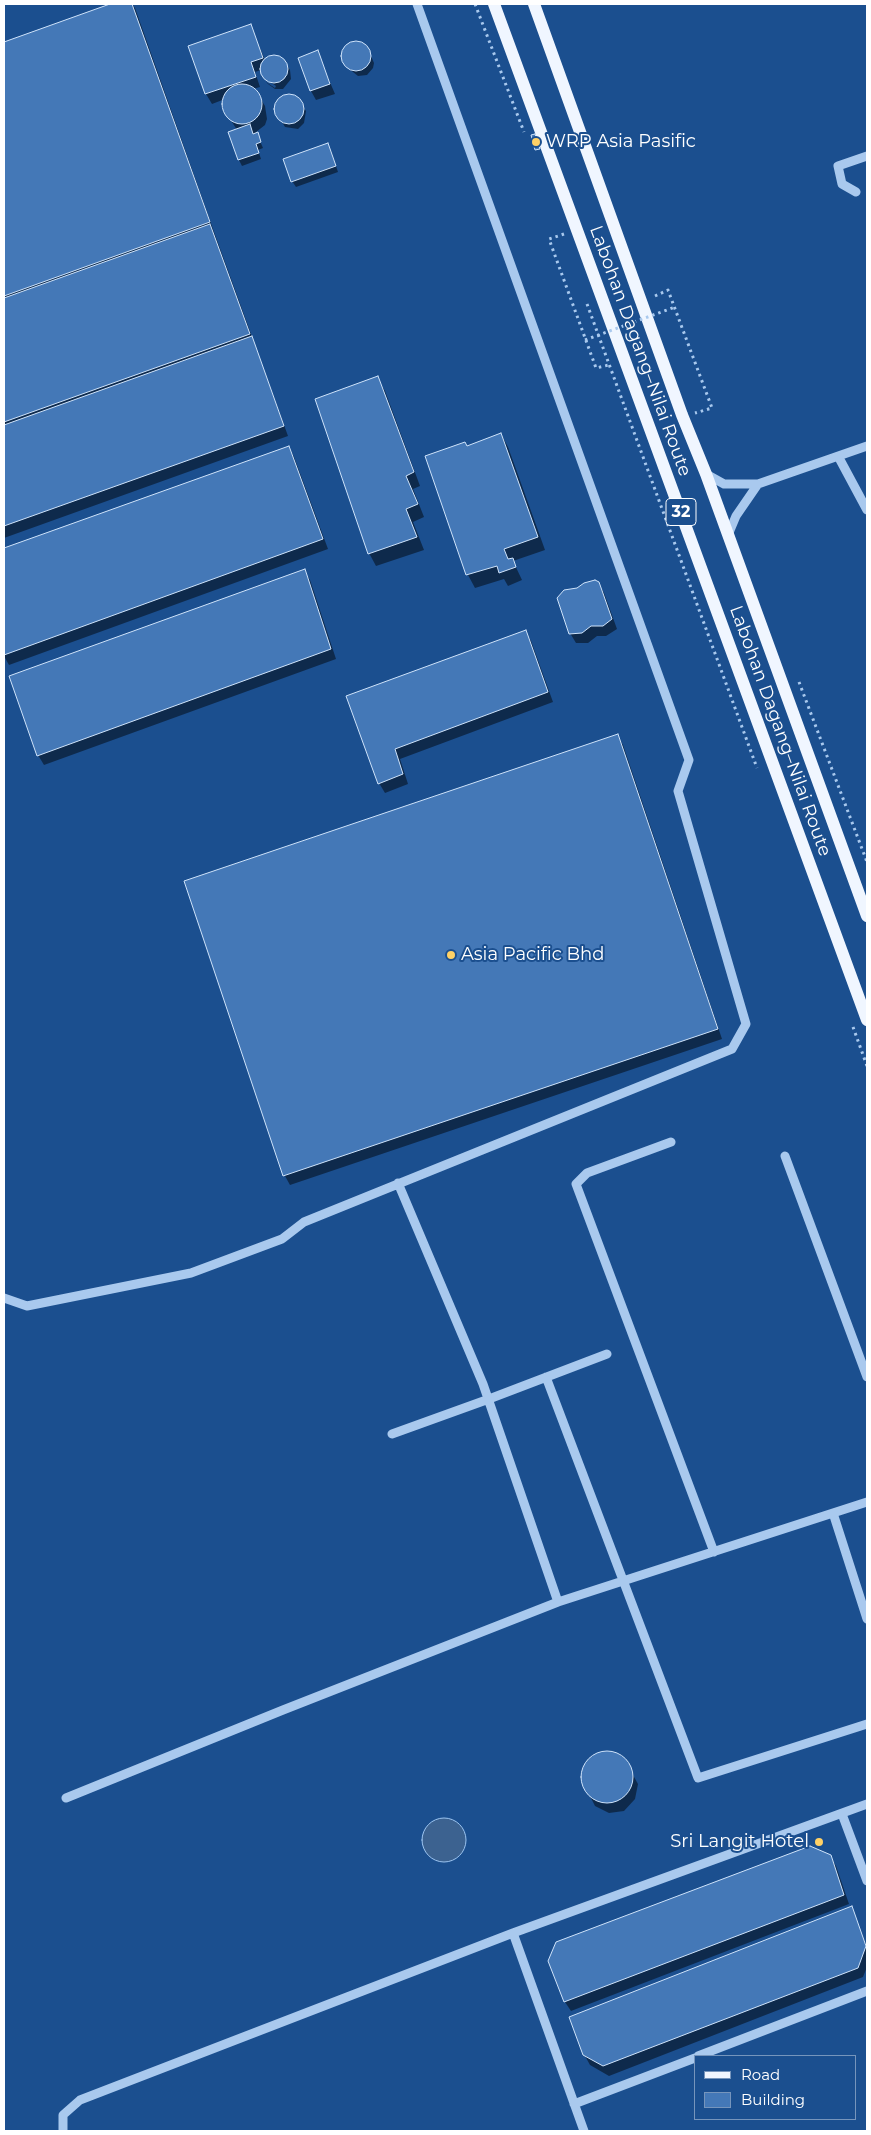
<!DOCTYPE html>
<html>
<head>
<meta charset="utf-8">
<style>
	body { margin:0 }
	#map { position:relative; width:871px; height:2135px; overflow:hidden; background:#1b4f8f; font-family:Montserrat,sans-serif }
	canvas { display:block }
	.frame { position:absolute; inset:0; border:5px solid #fff; pointer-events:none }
	.legend { position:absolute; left:694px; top:2055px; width:162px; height:65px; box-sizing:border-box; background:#1b4f8f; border:1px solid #7695bc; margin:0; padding:6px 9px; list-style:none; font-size:15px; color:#fff }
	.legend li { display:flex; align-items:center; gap:10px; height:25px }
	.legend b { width:25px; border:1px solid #7695bc }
</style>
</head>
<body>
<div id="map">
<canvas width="871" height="2135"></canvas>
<div class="frame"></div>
<ul class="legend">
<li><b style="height:6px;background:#f0f6ff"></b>Road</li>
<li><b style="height:14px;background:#4478b7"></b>Building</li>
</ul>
</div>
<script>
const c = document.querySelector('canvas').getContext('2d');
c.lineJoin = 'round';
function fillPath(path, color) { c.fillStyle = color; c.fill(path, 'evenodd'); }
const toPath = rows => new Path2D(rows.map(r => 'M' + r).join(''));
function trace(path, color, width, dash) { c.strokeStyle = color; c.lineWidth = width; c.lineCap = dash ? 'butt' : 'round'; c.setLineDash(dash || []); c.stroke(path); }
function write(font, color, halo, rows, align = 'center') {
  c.font = font + ' Montserrat,sans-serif'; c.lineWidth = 4; c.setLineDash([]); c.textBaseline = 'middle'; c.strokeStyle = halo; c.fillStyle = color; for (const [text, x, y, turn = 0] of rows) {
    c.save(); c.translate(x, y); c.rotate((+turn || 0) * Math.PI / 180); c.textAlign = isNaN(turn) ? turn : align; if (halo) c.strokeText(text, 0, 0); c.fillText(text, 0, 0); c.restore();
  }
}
const water = toPath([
	'422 1840a22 22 0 1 1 44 0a22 22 0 1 1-44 0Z'
]);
fillPath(water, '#3c6290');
trace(water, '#9cc4f0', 1);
fillPath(toPath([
	[113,4,132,4,135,8,214,232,288,436,4,538,4,43],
	[250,25,265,60,267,58,275,56,283,60,290,70,291,79,283,89,275,89,268,84,266,82,275,88,276,86,263,77,261,70,255,72,260,87,253,89,256,91,265,106,267,119,265,125,256,132,263,148,258,150,261,159,242,166,239,160,237,130,224,109,225,99,212,104,206,94,189,46],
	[359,42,367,47,374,63,373,68,367,75,358,76,348,68,342,57,344,48,351,43],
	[317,52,335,94,316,100,311,91],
	[287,95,296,97,306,111,304,123,298,129,285,127,276,112,279,99],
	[331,151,338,172,296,187,292,181],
	[377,378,385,391,420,486,413,489,424,517,413,522,424,550,376,566,369,553],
	[501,434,508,447,545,550,513,561,522,580,508,586,504,579,475,588,468,575,427,456,467,447],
	[289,447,294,457,328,549,9,665,4,656,4,549],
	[304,571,310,580,336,659,44,765,38,755],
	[598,583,604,593,617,629,606,636,597,636,588,643,576,643,570,633],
	[525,631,531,641,553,702,400,759,408,784,385,793,379,783,348,696],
	[617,735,623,745,722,1039,290,1185,285,1176,185,881],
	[608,1752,624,1759,638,1784,635,1799,624,1811,609,1813,595,1806,582,1780,586,1764,600,1753],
	[830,1856,836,1866,849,1904,571,2011,565,2002,550,1961],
	[851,1908,867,1947,867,1967,863,1977,609,2076,590,2065,584,2054]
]), '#0007');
const building = toPath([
	[110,4,132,4,210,222,4,296,4,42,110,4],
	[251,24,263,58,251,62,256,77,205,94,188,46,251,24],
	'341 56a15 15 0 1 1 30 0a15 15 0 1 1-30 0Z',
	[318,50,330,84,310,91,298,58,318,50],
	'260 69a14 14 0 1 1 28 0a14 14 0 1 1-28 0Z',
	'222 104a20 20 0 1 1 40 0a20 20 0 1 1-40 0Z',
	'274 109a15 15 0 1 1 30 0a15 15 0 1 1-30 0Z',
	[250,124,253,134,258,132,261,142,256,144,259,153,238,160,228,132,250,124],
	[535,134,540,149,535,150,531,135,535,134],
	[328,143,336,166,291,182,283,159,328,143],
	[210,224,250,334,4,422,4,298,210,224],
	[252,336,284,426,4,526,4,425,252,336],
	[378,376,414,472,406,476,418,504,406,509,417,537,368,554,315,399,378,376],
	[501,433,538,537,504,549,508,559,513,558,516,567,499,573,497,566,466,575,425,456,465,442,467,446,501,433],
	[289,446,323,539,4,655,4,548,289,446],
	[305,569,331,649,37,756,9,676,305,569],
	[595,580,599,582,612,619,603,626,591,626,582,633,569,634,557,598,564,590,577,588,584,583,595,580],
	[526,630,548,692,395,749,403,774,378,784,346,696,526,630],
	[618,734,718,1029,283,1176,184,881,618,734],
	'581 1777a26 26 0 1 1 52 0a26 26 0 1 1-52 0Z',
	[810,1846,831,1855,844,1895,564,2002,548,1961,556,1942,810,1846],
	[852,1906,866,1946,858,1968,603,2066,583,2055,569,2017,852,1906]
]);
fillPath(building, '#4478b7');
trace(building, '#cfe3fa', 1);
trace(toPath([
	[475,4,524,132],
	[564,234,549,239,596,368,609,365],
	[655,296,668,290,712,408,695,413],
	[587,304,757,768],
	[799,682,867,862],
	[853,1027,867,1066]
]), '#a9c9ee', 3, [2.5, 4]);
trace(toPath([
	[856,192,842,184,838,166,867,156],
	[838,456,867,510],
	[706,474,724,484,758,484,867,446],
	[728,535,736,516,758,484],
	[671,1142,587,1173,576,1184,714,1552],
	[785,1156,867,1377],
	[398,1183,483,1384,558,1602],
	[4,1298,27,1306,191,1273,282,1239,304,1222,732,1049,746,1024,678,791,689,760,417,4],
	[546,1377,698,1778,867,1724],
	[392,1434,489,1399,607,1354],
	[833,1513,867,1619],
	[66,1798,283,1710,558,1602,867,1502],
	[842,1814,867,1881],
	[513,1933,584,2131],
	[698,2056,867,1991],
	[574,2104,695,2058],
	[63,2131,63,2115,80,2100,513,1933,867,1804]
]), '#a9c9ee', 9);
trace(toPath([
	[494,4,867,1020],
	[534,4,682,415,706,474,867,916]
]), '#f0f6ff', 12);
trace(toPath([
	[585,340,675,307]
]), '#a9c9ee', 3, [2.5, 4]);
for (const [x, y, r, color] of [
	[536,142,5,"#ffd166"],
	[451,955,5,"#ffd166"],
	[819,1842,5,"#ffd166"]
]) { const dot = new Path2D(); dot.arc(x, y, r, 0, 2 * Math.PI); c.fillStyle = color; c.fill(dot); trace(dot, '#1b4f8f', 2); }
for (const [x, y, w] of [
	[681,512,30]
]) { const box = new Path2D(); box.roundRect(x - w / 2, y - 13.5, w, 27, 4); c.fillStyle = '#1b4f8f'; c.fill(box); trace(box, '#fff', 1); }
write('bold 16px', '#fff', null, [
	["32",681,512]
]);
write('18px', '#fff', '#1b4f8f', [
	["WRP Asia Pasific",546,142],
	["Asia Pacific Bhd",461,955],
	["Sri Langit Hotel",809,1842,"right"]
], 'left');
write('18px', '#fff', '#1b4f8f', [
	["Labohan Dagang–Nilai Route",640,351,70],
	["Labohan Dagang–Nilai Route",780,731,70]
]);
</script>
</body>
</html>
